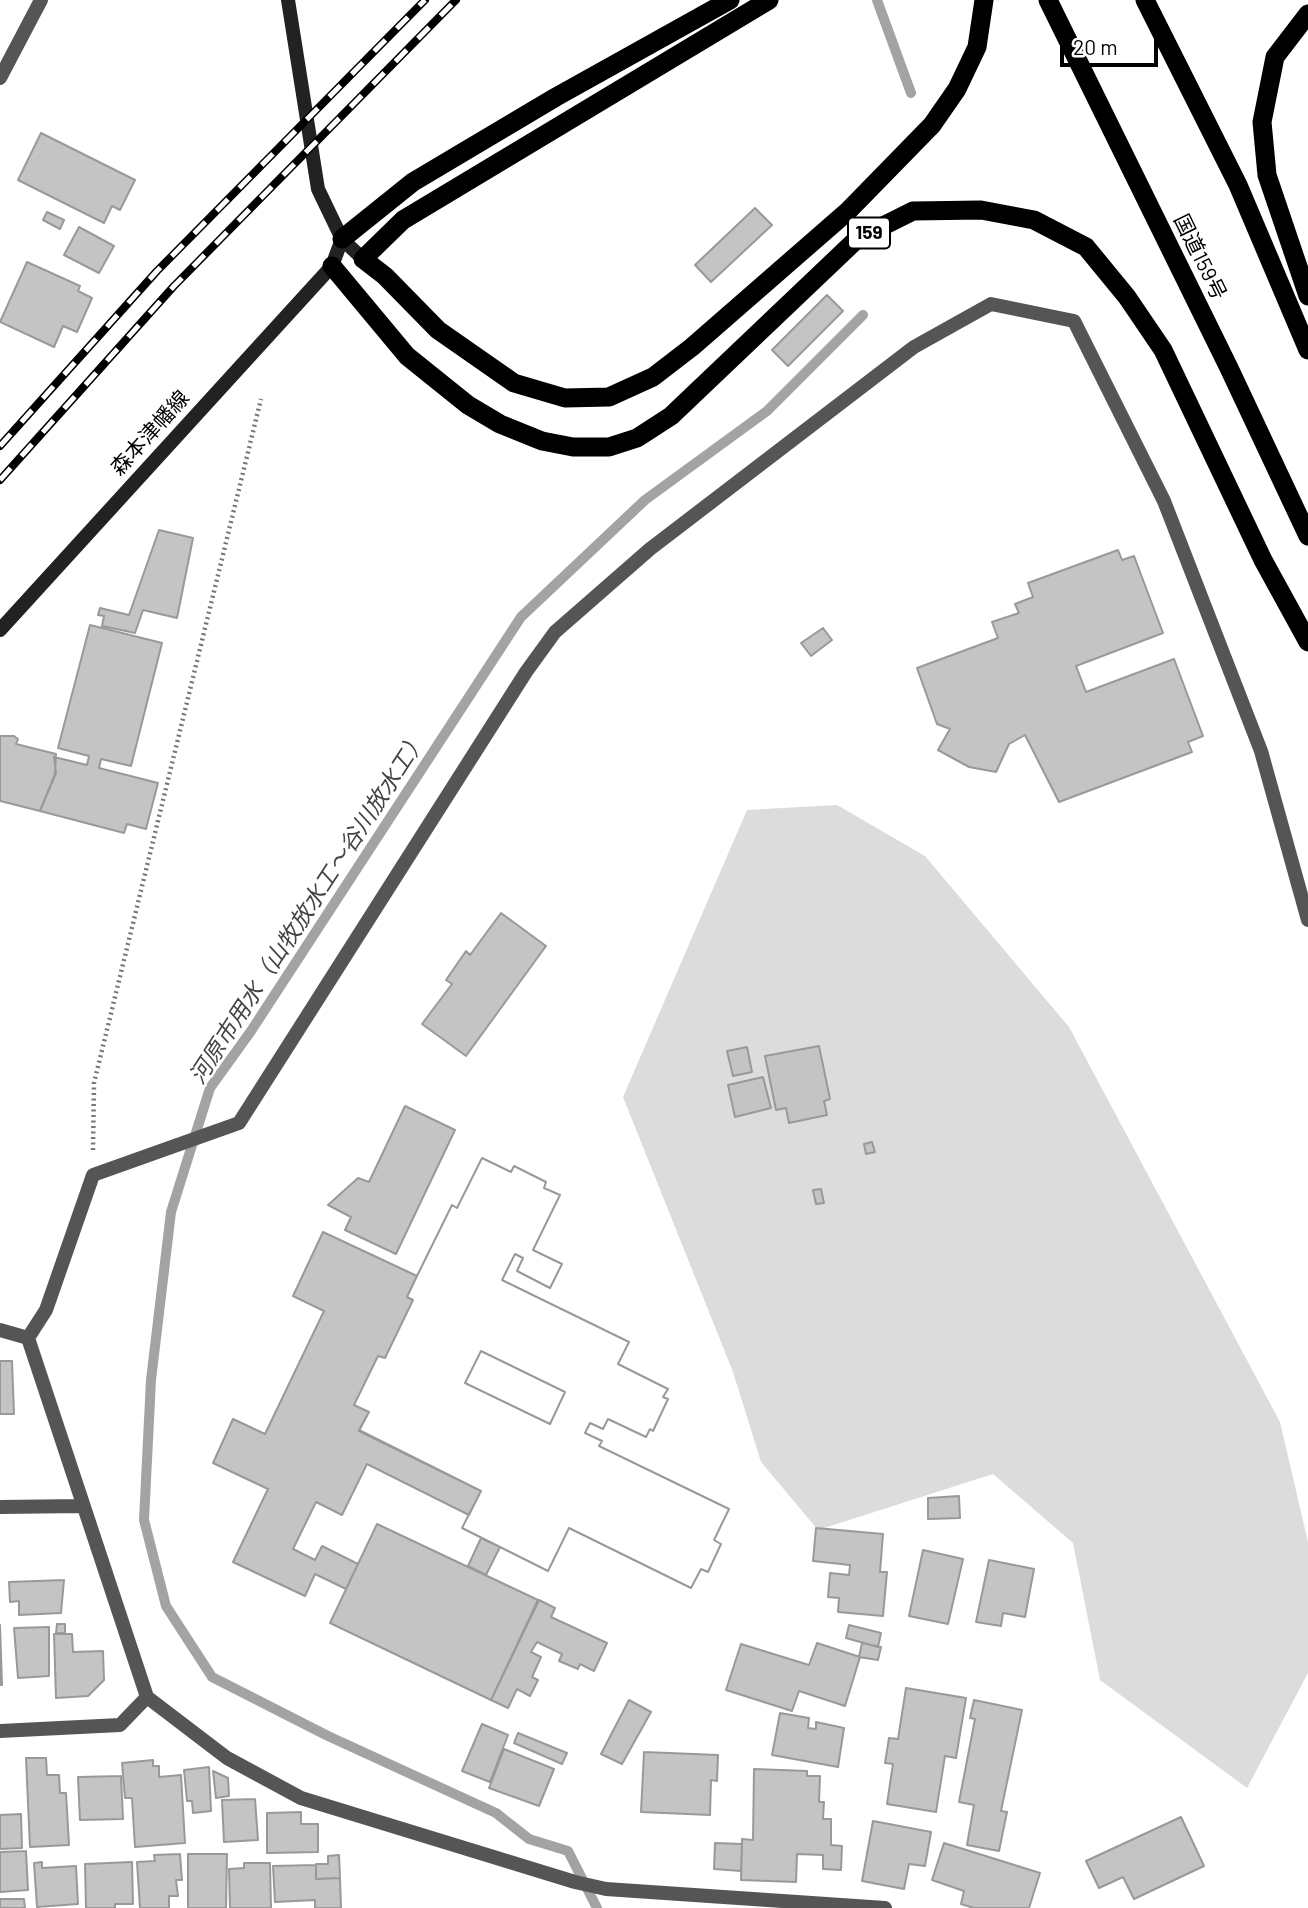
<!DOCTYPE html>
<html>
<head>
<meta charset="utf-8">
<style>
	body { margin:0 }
	#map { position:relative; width:1308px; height:1908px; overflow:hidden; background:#fff; font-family:Barlow,sans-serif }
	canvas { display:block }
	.scale { position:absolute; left:1060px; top:35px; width:98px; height:32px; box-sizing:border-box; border:4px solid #000; border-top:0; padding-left:9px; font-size:21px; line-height:24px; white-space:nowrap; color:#000; -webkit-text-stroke:5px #fff; paint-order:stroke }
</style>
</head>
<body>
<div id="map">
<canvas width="1308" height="1908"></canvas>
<div class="scale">20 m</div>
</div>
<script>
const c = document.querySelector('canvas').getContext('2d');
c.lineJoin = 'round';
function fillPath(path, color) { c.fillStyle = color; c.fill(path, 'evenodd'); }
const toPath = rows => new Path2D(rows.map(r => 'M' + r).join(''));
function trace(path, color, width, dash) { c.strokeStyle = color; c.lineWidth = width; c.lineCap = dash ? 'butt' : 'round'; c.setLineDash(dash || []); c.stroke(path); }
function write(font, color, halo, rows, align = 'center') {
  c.font = font + ' Barlow,"Noto Sans JP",sans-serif'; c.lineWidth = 5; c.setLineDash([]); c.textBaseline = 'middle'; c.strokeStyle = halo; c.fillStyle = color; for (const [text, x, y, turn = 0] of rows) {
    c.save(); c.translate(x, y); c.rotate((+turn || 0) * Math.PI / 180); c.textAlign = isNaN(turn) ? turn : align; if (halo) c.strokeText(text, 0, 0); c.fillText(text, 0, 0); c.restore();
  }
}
fillPath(toPath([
	[837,805,925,856,1069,1027,1280,1422,1308,1542,1308,1673,1247,1788,1100,1680,1073,1543,993,1474,818,1530,761,1462,733,1372,623,1097,747,810]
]), '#dcdcdc');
trace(toPath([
	[877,0,911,93],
	[597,1908,568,1851,529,1839,496,1813,328,1736,212,1677,166,1606,144,1520,151,1380,171,1212,210,1088,251,1031,521,617,645,500,767,411,863,315]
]), '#a3a3a3', 10);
const building = toPath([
	[41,133,135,180,120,210,112,206,104,223,18,180,41,133],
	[755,208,772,225,711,282,695,265,755,208],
	[47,212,64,220,60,229,43,220,47,212],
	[79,227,114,246,99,273,64,255,79,227],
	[27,262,80,286,78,291,92,298,77,332,63,326,54,347,0,322,27,262],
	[827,295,843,311,788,366,772,350,827,295],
	[159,530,193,538,177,618,143,610,135,633,102,626,104,616,98,615,100,608,129,615,159,530],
	[1118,550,1122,560,1134,556,1163,633,1076,666,1086,692,1174,659,1203,736,1188,742,1192,752,1059,802,1025,735,1009,744,996,772,969,767,938,750,950,729,937,724,917,668,998,638,992,622,1019,613,1015,604,1033,597,1028,583,1118,550],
	[90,625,162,643,131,766,101,759,99,768,158,783,146,829,127,824,124,833,40,811,56,773,54,757,87,765,89,756,58,748,90,625],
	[823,628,832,640,811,656,801,643,823,628],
	[0,736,14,736,18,739,16,744,56,754,55,774,40,811,0,801,0,736],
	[501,913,546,946,466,1056,422,1024,452,984,446,980,466,951,470,955,501,913],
	[819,1046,830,1099,824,1101,827,1115,789,1123,786,1108,776,1110,765,1056,819,1046],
	[747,1047,752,1072,733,1076,727,1051,747,1047],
	[763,1077,771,1108,735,1117,728,1085,763,1077],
	[405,1106,455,1130,396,1254,345,1230,351,1217,328,1205,358,1178,369,1182,405,1106],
	[872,1142,875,1152,866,1154,864,1144,872,1142],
	[482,1158,511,1172,514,1166,546,1182,544,1188,560,1195,533,1250,562,1264,550,1288,517,1271,523,1258,515,1254,502,1280,629,1342,618,1364,668,1389,663,1397,668,1399,653,1431,650,1429,646,1437,608,1419,603,1429,590,1423,585,1433,602,1441,599,1446,729,1509,714,1540,721,1544,708,1572,701,1569,691,1588,569,1528,548,1571,462,1528,481,1491,359,1430,369,1412,354,1405,378,1356,385,1358,413,1300,407,1297,416,1278,452,1205,457,1208,482,1158],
	[481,1351,565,1392,550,1424,465,1383,481,1351],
	[482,1158,511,1172,514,1166,546,1182,544,1188,560,1195,533,1250,562,1264,550,1288,517,1271,523,1258,515,1254,502,1280,629,1342,618,1364,668,1389,663,1397,668,1399,653,1431,650,1429,646,1437,608,1419,603,1429,590,1423,585,1433,602,1441,599,1446,729,1509,714,1540,721,1544,708,1572,701,1569,691,1588,569,1528,548,1571,462,1528,481,1491,359,1430,369,1412,354,1405,378,1356,385,1358,413,1300,407,1297,416,1278,452,1205,457,1208,482,1158],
	[821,1189,824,1203,816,1204,813,1190,821,1189],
	[323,1232,417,1276,407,1297,413,1300,385,1358,378,1356,354,1405,369,1412,359,1431,481,1491,469,1515,367,1464,342,1515,316,1502,293,1549,315,1560,322,1546,358,1564,346,1589,315,1574,305,1596,233,1562,268,1489,213,1463,233,1419,265,1434,324,1311,293,1296,323,1232],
	[481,1351,565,1392,550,1424,465,1383,481,1351],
	[0,1361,12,1361,14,1414,0,1414,0,1361],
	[959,1496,960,1518,928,1519,928,1498,959,1496],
	[377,1524,538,1600,491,1700,330,1623,377,1524],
	[816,1528,883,1534,880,1572,887,1572,883,1616,838,1612,839,1598,828,1597,830,1573,849,1575,850,1565,813,1561,816,1528],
	[481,1538,500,1547,486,1575,468,1566,481,1538],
	[923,1550,963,1559,948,1624,909,1616,923,1550],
	[989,1560,1034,1569,1025,1617,1003,1613,1001,1626,976,1622,989,1560],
	[64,1580,61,1613,19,1615,19,1601,10,1602,9,1582,64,1580],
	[539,1600,555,1608,551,1617,607,1643,594,1671,580,1664,578,1669,559,1661,562,1654,537,1642,531,1652,541,1657,532,1677,538,1680,530,1696,517,1689,508,1708,491,1700,539,1600],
	[57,1624,65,1624,65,1633,56,1633,57,1624],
	[0,1625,2,1685,0,1685,0,1625],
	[849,1625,881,1633,878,1647,846,1638,849,1625],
	[49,1627,49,1676,18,1678,14,1628,49,1627],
	[54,1634,72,1634,73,1652,103,1651,104,1680,88,1696,56,1698,54,1634],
	[817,1643,860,1657,845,1706,799,1691,792,1711,726,1690,741,1644,809,1665,817,1643],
	[862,1643,881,1647,878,1660,859,1657,862,1643],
	[906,1688,966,1698,956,1758,945,1756,936,1812,887,1804,893,1764,885,1763,889,1738,898,1739,906,1688],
	[629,1700,651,1712,622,1764,601,1754,629,1700],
	[974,1700,1022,1710,1001,1811,1007,1812,999,1851,967,1845,974,1805,959,1802,975,1719,970,1718,974,1700],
	[780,1713,809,1718,808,1728,816,1729,816,1722,844,1728,838,1767,772,1755,780,1713],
	[482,1724,508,1735,490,1782,462,1771,482,1724],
	[518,1733,567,1753,562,1764,514,1743,518,1733],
	[504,1749,554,1769,539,1806,489,1788,504,1749],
	[644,1752,718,1755,717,1781,711,1780,710,1815,641,1812,644,1752],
	[26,1758,46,1758,47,1775,59,1775,60,1793,66,1793,69,1845,30,1847,26,1758],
	[153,1760,153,1766,159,1766,159,1777,181,1775,185,1843,135,1847,132,1798,125,1798,122,1763,153,1760],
	[209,1767,211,1811,193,1813,192,1801,187,1801,184,1770,209,1767],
	[754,1769,807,1771,807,1776,820,1776,819,1802,824,1802,823,1819,831,1819,831,1845,842,1846,841,1870,823,1869,823,1855,797,1854,796,1882,741,1880,742,1839,753,1840,754,1769],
	[213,1771,228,1778,229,1796,216,1798,213,1771],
	[121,1776,123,1819,80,1820,78,1777,121,1776],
	[255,1799,258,1840,224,1842,222,1800,255,1799],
	[301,1812,301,1824,318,1824,318,1852,267,1853,267,1813,301,1812],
	[21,1814,22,1848,0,1849,0,1815,21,1814],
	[1181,1817,1204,1866,1134,1899,1123,1877,1099,1888,1086,1861,1181,1817],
	[873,1821,931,1832,925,1866,909,1864,904,1889,862,1881,873,1821],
	[715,1843,742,1844,741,1871,714,1869,715,1843],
	[944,1843,1040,1873,1029,1908,974,1908,961,1904,964,1891,932,1880,944,1843],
	[26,1851,28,1890,0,1892,0,1852,26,1851],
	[180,1854,182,1880,176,1880,178,1896,169,1896,169,1908,140,1908,137,1862,155,1861,154,1855,180,1854],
	[188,1854,227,1854,226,1908,188,1908,188,1854],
	[339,1855,340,1878,316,1879,316,1864,328,1864,328,1856,339,1855],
	[42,1862,42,1868,76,1866,78,1904,37,1907,34,1863,42,1862],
	[132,1862,133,1904,115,1904,115,1908,86,1908,85,1864,132,1862],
	[244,1863,270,1863,271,1908,230,1908,229,1869,244,1868,244,1863],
	[316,1865,316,1879,340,1878,341,1908,315,1908,315,1900,275,1902,273,1866,316,1865],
	[0,1899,24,1899,25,1908,0,1908,0,1899]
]);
fillPath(building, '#c4c4c4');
trace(building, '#999', 2);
trace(toPath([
	[93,1150,94,1083,261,399]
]), '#777', 4.5, [2, 3.5]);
trace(toPath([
	[0,1330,28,1338],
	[28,1338,46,1310,93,1175,239,1123,526,672,555,632,650,549,914,347,991,304,1074,321,1164,501,1261,751,1308,920],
	[28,1338,147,1697,227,1758,301,1798,575,1882,606,1889,885,1908],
	[0,1507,82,1506],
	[0,1731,120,1725,147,1697]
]), '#555', 14);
trace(toPath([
	[0,78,41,0]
]), '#555', 14);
trace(toPath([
	[288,0,318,189,342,239,363,259],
	[0,630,332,266,342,239]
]), '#222', 14);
trace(toPath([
	[769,0,403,220,363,259,385,276,438,330,514,383,565,398,609,397,653,377,692,347,848,211,932,125,957,89,977,47,984,0],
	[1048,0,1229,368,1308,536],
	[1145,0,1238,185,1308,350],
	[1308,14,1275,57,1262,122,1267,175,1308,296],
	[342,239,413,182,556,97,730,0],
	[332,266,407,356,468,405,500,424,542,441,573,447,609,447,637,438,671,416,857,239,913,211,981,210,1034,220,1086,247,1127,297,1163,350,1263,560,1308,642]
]), '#000', 19);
const rail = toPath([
	[0,446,157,271,425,0],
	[0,480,174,286,456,0]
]);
trace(rail, '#000', 8);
trace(rail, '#fff', 5, [16]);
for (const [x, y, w] of [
	[869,233,42]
]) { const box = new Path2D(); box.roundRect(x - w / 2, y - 15.5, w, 31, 5); c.fillStyle = '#fff'; c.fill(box); trace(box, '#000', 2); }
write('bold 19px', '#000', null, [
	["159",869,233]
]);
write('21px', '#000', '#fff', [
	["国道159号",1200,257,64],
	["森本津幡線",150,433,-48]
]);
write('italic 23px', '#444', '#fff', [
	["河原市用水（山牧放水工～谷川放水工）",308,908,-57]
]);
</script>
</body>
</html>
